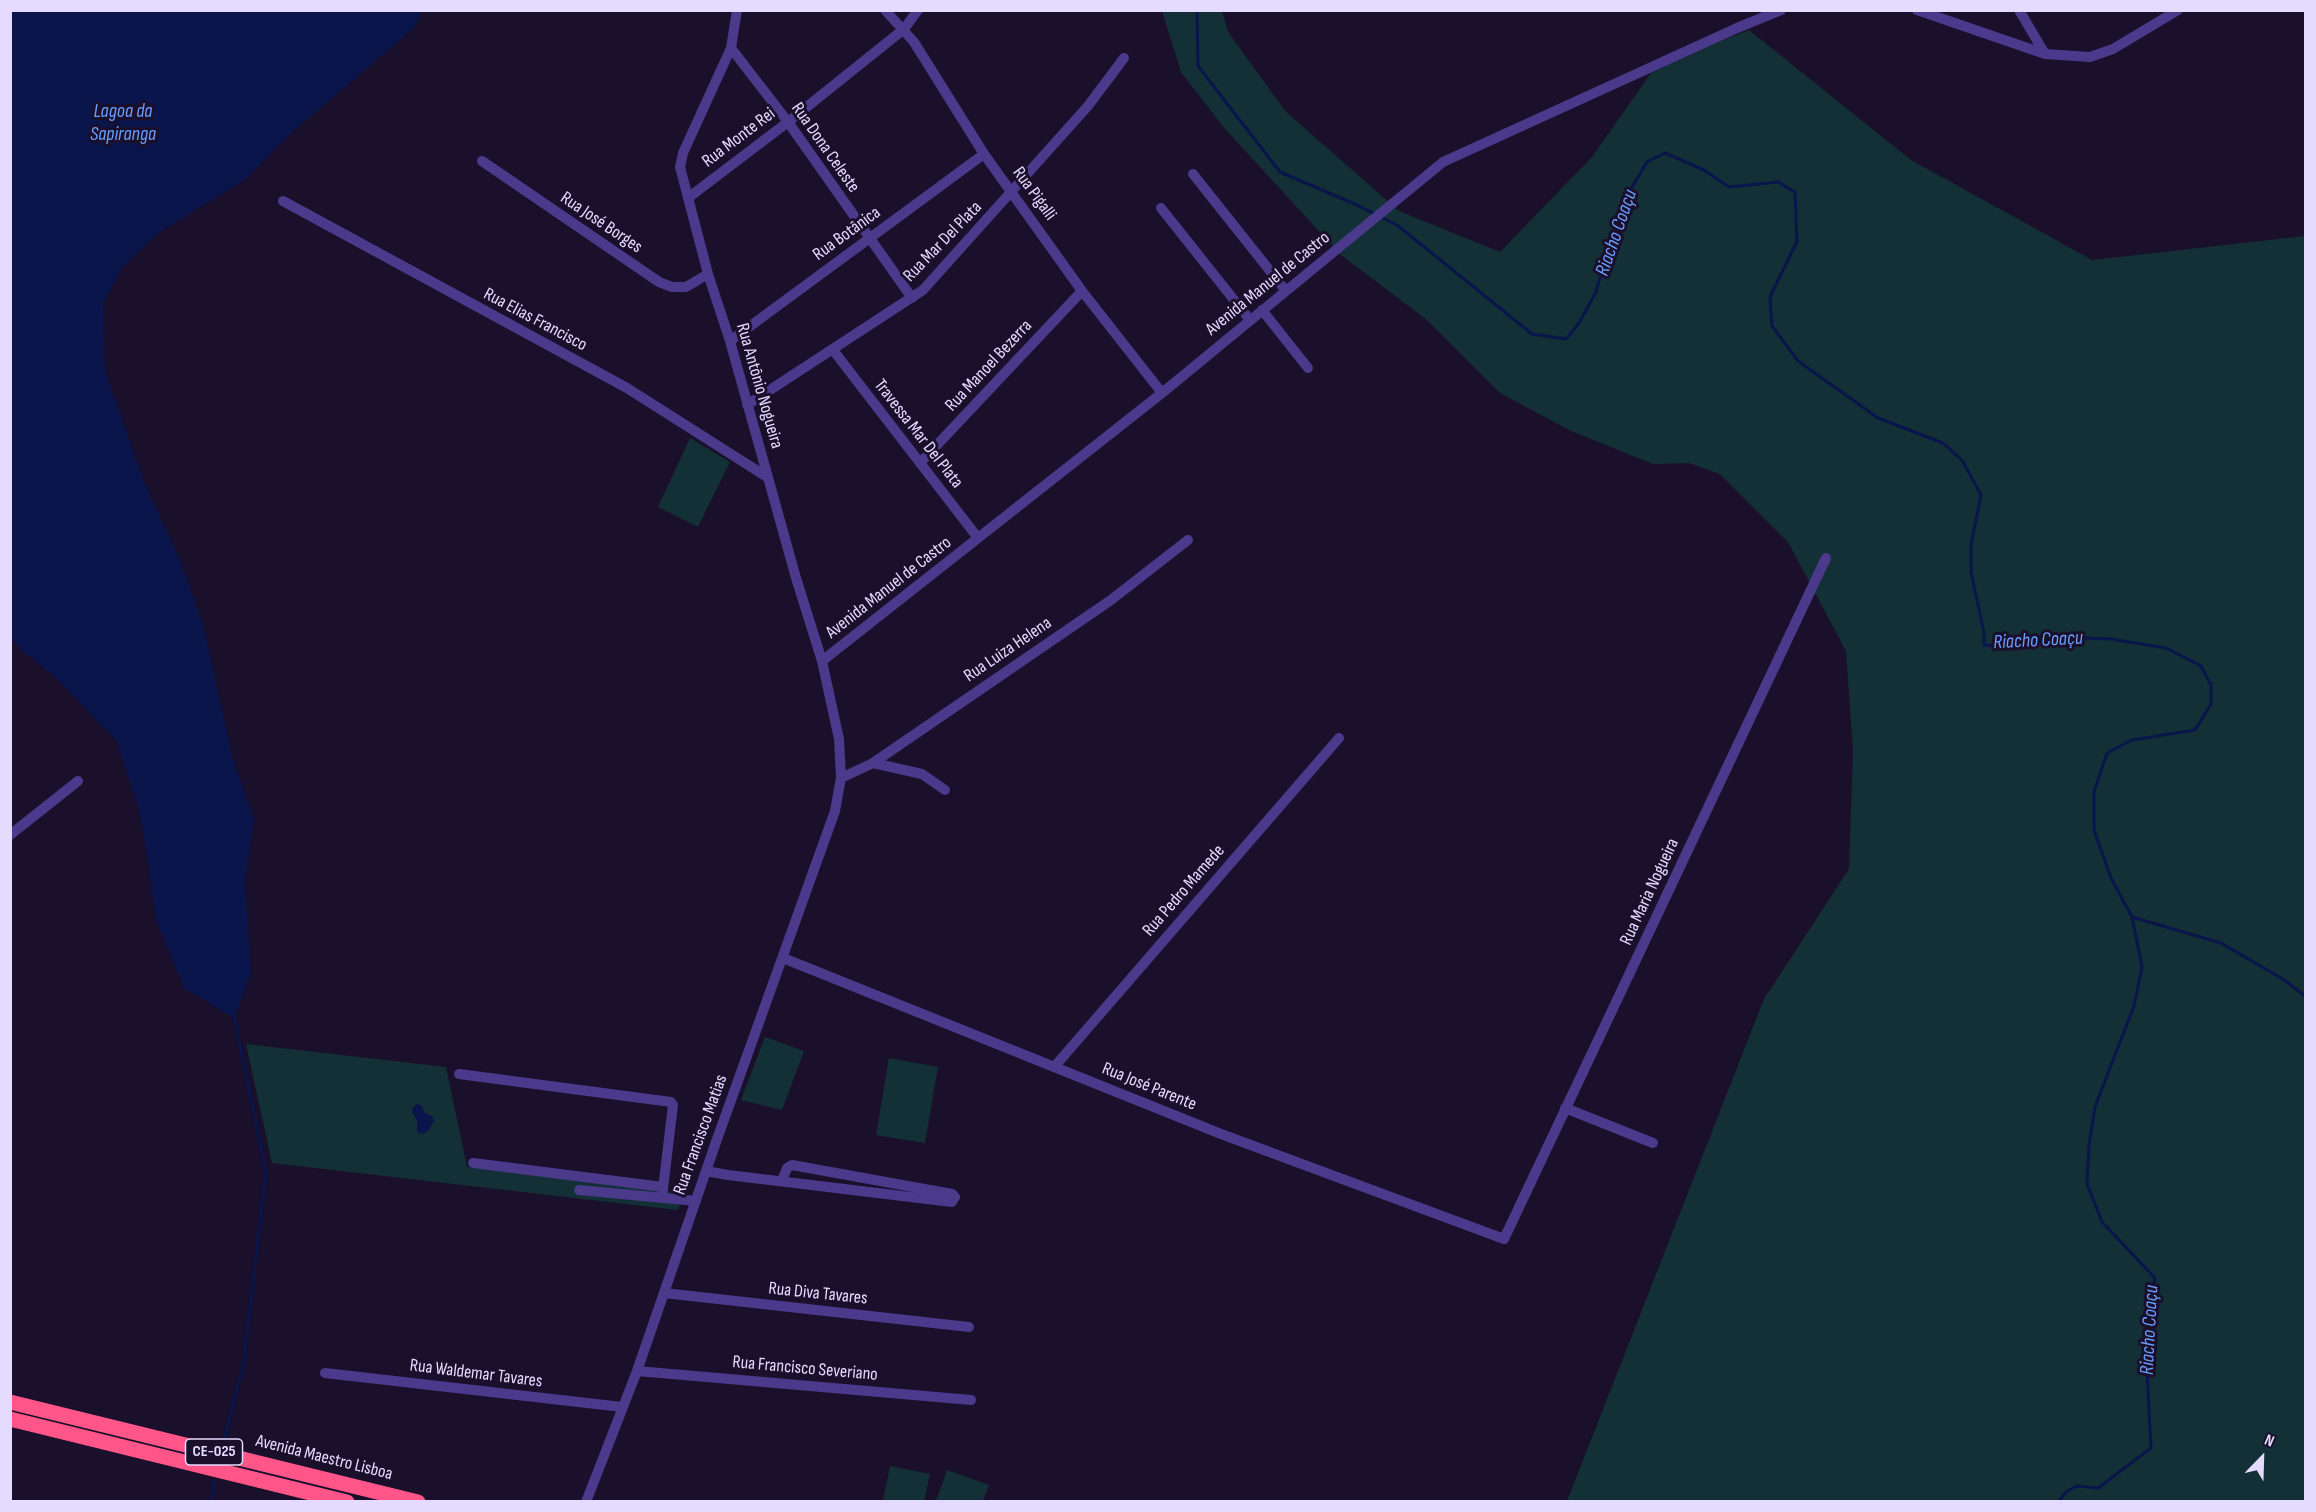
<!DOCTYPE html>
<html>
<head>
<meta charset="utf-8">
<style>
	body { margin:0 }
	#map { position:relative; width:2316px; height:1512px; overflow:hidden; background:#1a102b; font-family:"Sofia Sans Condensed",sans-serif }
	canvas { display:block }
	.frame { position:absolute; inset:0; border:12px solid #e5daff; pointer-events:none }
	.north { position:absolute; left:2232px; top:1428px; width:60px; height:60px; -webkit-text-stroke:4px #1a102b; paint-order:stroke; rotate:23deg; font-size:16px; font-weight:700; line-height:24px; text-align:center; color:#e5daff }
	.north::after { content:''; display:block; margin:auto; width:21px; height:27px; background:#e5daff; clip-path:polygon(50% 0,100% 100%,50% 72%,0 100%) }
</style>
</head>
<body>
<div id="map">
<canvas width="2316" height="1512"></canvas>
<div class="frame"></div>
<div class="north">N</div>
</div>
<script>
const c = document.querySelector('canvas').getContext('2d');
c.lineJoin = 'round';
function fillPath(path, color) { c.fillStyle = color; c.fill(path, 'evenodd'); }
const toPath = rows => new Path2D(rows.map(r => 'M' + r).join(''));
function trace(path, color, width, dash) { c.strokeStyle = color; c.lineWidth = width; c.lineCap = dash ? 'butt' : 'round'; c.setLineDash(dash || []); c.stroke(path); }
function write(font, color, halo, rows, align = 'center') {
  c.font = font + ' "Sofia Sans Condensed",sans-serif'; c.lineWidth = 6; c.setLineDash([]); c.textBaseline = 'middle'; c.strokeStyle = halo; c.fillStyle = color; for (const [text, x, y, turn = 0] of rows) {
    c.save(); c.translate(x, y); c.rotate((+turn || 0) * Math.PI / 180); c.textAlign = isNaN(turn) ? turn : align; if (halo) c.strokeText(text, 0, 0); c.fillText(text, 0, 0); c.restore();
  }
}
fillPath(toPath([
	[1162,11,1222,11,1228,32,1286,112,1399,211,1500,252,1592,157,1651,73,1715,43,1749,30,1911,160,2092,260,2305,236,2305,1501,1567,1501,1764,999,1849,869,1853,751,1846,651,1788,542,1720,474,1689,463,1653,464,1571,431,1500,393,1427,320,1341,255,1225,129,1181,72],
	[690,438,730,462,698,527,658,507],
	[765,1037,804,1051,782,1110,741,1100],
	[246,1044,446,1067,467,1167,683,1193,678,1210,272,1163],
	[889,1058,938,1067,925,1143,876,1135],
	[890,1466,930,1474,924,1501,883,1501],
	[947,1470,989,1485,983,1501,936,1501]
]), '#133036');
fillPath(toPath([
	[10,11,422,11,415,27,288,136,246,179,157,234,122,268,103,304,105,371,145,484,181,562,204,628,232,756,254,819,245,881,251,974,234,1018,184,988,156,920,144,834,137,803,116,740,54,676,20,649,11,638],
	[417,1104,422,1106,424,1112,432,1116,434,1121,429,1130,423,1134,417,1132,417,1120,412,1112,413,1107]
]), '#09154b');
trace(toPath([
	[1197,10,1198,66,1280,172,1357,205,1397,225,1532,334,1566,339,1579,323,1596,292,1610,242,1629,192,1647,162,1665,153,1704,170,1729,187,1778,182,1795,192,1797,241,1770,297,1772,326,1798,361,1878,418,1943,443,1962,460,1981,495,1971,545,1971,572,1984,633,1984,645,2024,646,2058,637,2111,639,2166,648,2201,666,2211,685,2211,704,2195,730,2132,740,2107,753,2094,792,2094,830,2111,878,2132,917,2142,967,2134,1006,2095,1107,2089,1145,2087,1184,2102,1222,2155,1278,2147,1321,2146,1353,2151,1448,2098,1488,2077,1486,2067,1491,2058,1502],
	[2132,917,2221,943,2286,981,2306,997],
	[224,1439,243,1366,266,1172,234,1016],
	[211,1502,214,1481]
]), '#09154b', 3);
trace(toPath([
	[885,10,914,42,984,154,1082,291,1162,393],
	[1917,10,2045,54,2090,57,2113,49,2178,10],
	[2019,10,2045,54],
	[731,48,788,122,912,298],
	[482,161,659,282,672,287,686,287,708,274],
	[1193,174,1286,291],
	[688,198,788,122,904,29,918,10],
	[283,201,627,388,767,477],
	[1161,208,1250,320],
	[1262,310,1308,368],
	[730,341,984,154],
	[833,350,978,538],
	[747,405,923,290,1088,106,1124,58],
	[920,463,1082,291],
	[822,661,1162,393,1443,162,1737,28,1781,10],
	[873,763,922,774,945,790],
	[841,778,873,763,1111,600,1188,540],
	[10,835,78,781],
	[783,958,1221,1134,1504,1239,1826,558],
	[1055,1066,1339,738],
	[459,1074,671,1102,673,1105,662,1197],
	[1565,1108,1653,1143],
	[473,1163,663,1187],
	[706,1171,728,1175,952,1202,955,1197,952,1194,792,1165,787,1168,782,1181],
	[579,1190,696,1201],
	[664,1293,969,1327],
	[637,1371,971,1400],
	[325,1373,622,1407],
	[586,1502,637,1371,716,1142,835,811,841,778,839,739,822,661,796,578,730,341,708,274,680,167,683,153,731,48,737,10]
]), '#4b398c', 10);
trace(toPath([
	[10,1402,418,1502],
	[10,1419,347,1502]
]), '#f58', 15);
for (const [x, y, w] of [
	[214,1452,57]
]) { const box = new Path2D(); box.roundRect(x - w / 2, y - 13, w, 26, 4.5); c.fillStyle = '#1a102b'; c.fill(box); trace(box, '#e5daff', 1.5); }
write('bold 16px', '#e5daff', null, [
	["CE-025",214,1452]
]);
write('18px', '#e5daff', '#1a102b', [
	["Rua Monte Rei",739,138,-37],
	["Rua Dona Celeste",825,148,55],
	["Rua Pigalli",1034,194,54],
	["Rua José Borges",601,223,34],
	["Rua Botânica",847,234,-36],
	["Rua Mar Del Plata",943,242,-46],
	["Avenida Manuel de Castro",1268,284,-39],
	["Rua Elias Francisco",535,320,28],
	["Rua Manoel Bezerra",989,366,-47],
	["Rua Antônio Nogueira",759,386,74],
	["Travessa Mar Del Plata",918,434,52],
	["Avenida Manuel de Castro",889,588,-38],
	["Rua Luiza Helena",1008,650,-34],
	["Rua Pedro Mamede",1184,891,-49],
	["Rua Maria Nogueira",1650,892,-65],
	["Rua José Parente",1149,1087,22],
	["Rua Francisco Matias",701,1135,-70],
	["Rua Diva Tavares",818,1294,6],
	["Rua Francisco Severiano",805,1369,5],
	["Rua Waldemar Tavares",476,1374,7],
	["Avenida Maestro Lisboa",324,1458,14]
]);
write('italic 20px', '#689eff', '#1a102b', [
	["Lagoa da",123,112],
	["Sapiranga",123,135],
	["Riacho Coaçu",1617,233,-71],
	["Riacho Coaçu",2038,641,-3],
	["Riacho Coaçu",2150,1330,-87]
]);
</script>
</body>
</html>
